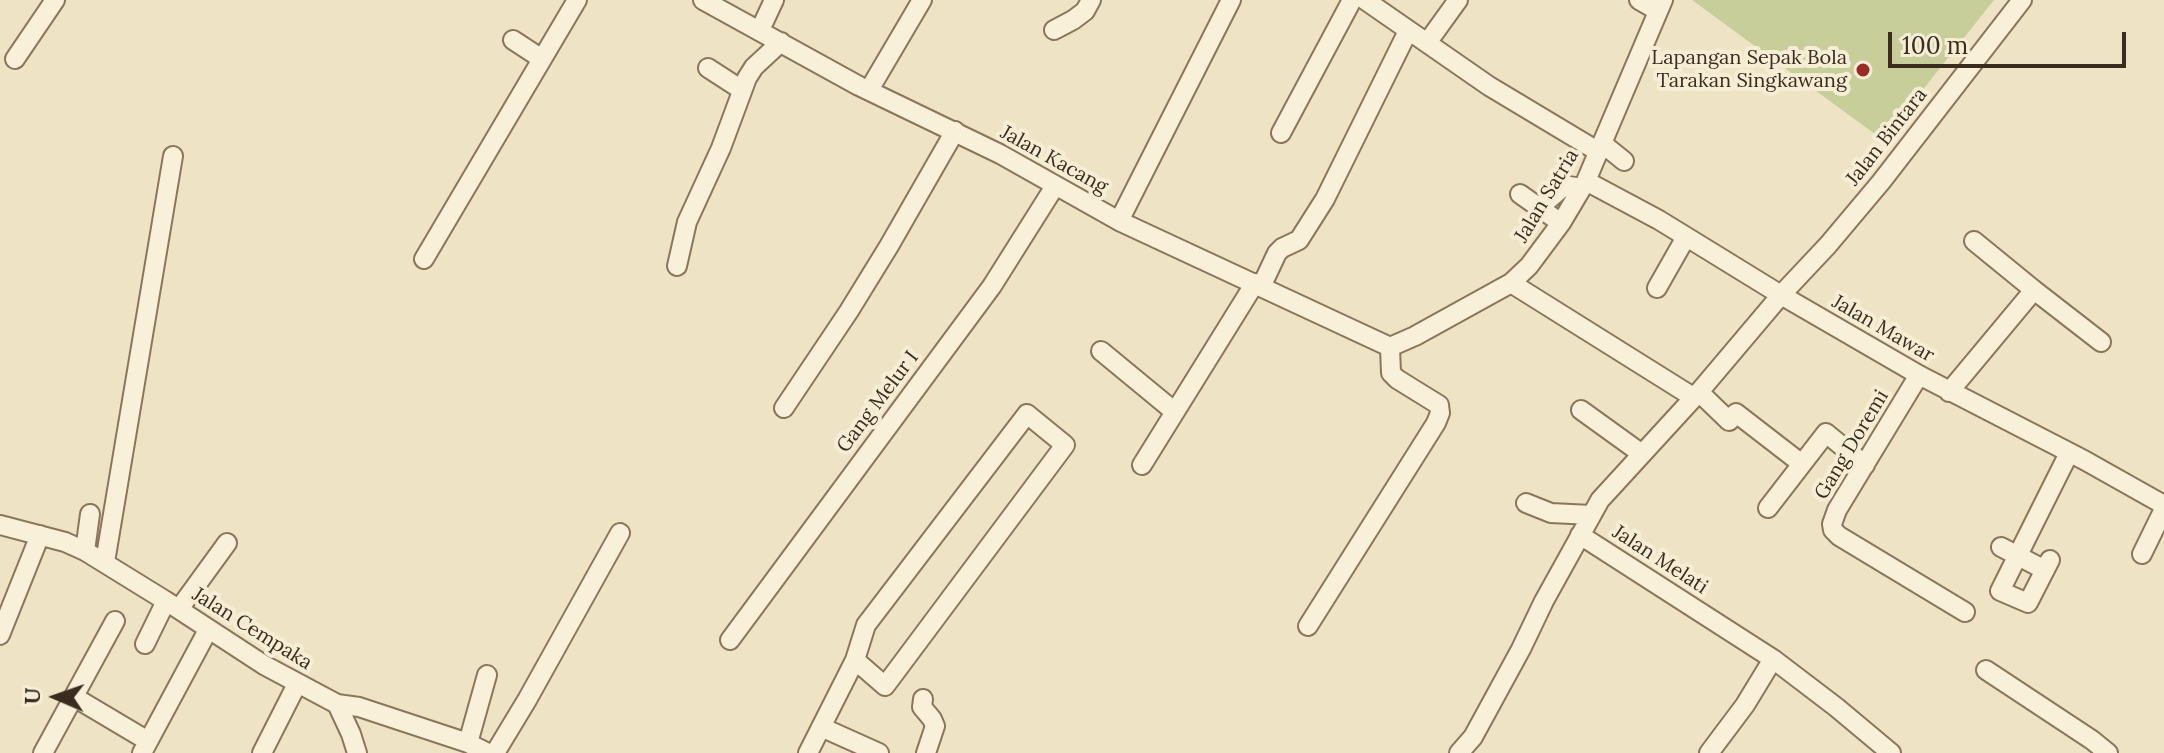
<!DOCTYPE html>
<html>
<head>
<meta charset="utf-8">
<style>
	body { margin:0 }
	#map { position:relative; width:2164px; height:753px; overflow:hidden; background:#efe3c5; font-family:Lora,serif }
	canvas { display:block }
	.north { position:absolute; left:16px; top:657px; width:80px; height:80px; -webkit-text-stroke:6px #f6edd5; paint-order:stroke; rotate:272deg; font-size:22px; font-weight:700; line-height:32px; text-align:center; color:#3a2c1f }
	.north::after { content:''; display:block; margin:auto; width:28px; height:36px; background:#3a2c1f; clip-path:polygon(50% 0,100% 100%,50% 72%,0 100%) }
	.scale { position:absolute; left:1888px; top:32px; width:238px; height:36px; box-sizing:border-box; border:4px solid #3a2c1f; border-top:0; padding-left:10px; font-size:24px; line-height:28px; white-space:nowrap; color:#3a2c1f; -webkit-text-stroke:6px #f6edd5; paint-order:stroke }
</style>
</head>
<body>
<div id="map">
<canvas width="2164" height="753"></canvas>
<div class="north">U</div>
<div class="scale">100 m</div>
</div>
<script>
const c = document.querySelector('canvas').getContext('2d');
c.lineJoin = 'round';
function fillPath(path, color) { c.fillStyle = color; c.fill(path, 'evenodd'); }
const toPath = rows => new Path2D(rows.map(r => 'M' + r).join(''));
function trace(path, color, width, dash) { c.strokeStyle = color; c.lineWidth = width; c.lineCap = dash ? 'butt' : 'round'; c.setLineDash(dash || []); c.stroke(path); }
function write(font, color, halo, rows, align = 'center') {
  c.font = font + ' Lora,serif'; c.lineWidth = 8; c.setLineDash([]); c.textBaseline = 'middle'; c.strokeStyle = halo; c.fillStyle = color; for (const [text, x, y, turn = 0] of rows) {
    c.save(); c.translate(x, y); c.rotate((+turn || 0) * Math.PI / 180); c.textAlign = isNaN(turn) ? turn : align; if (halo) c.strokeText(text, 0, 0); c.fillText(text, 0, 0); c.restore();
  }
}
fillPath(toPath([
	[1692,0,1994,0,1883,140]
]), '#c7ce99');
const minor = toPath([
	[703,0,859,86,1000,154,1119,221,1390,347],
	[1365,0,1427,43,1458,0],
	[1639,0,1658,11],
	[760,30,774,0],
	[1054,30,1073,20,1085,11,1091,0],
	[513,40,542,59],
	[1427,43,1489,86,1599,152],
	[15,59,55,0],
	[708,68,742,90],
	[869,90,922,0],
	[1281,133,1352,0],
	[1603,144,1624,161],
	[1586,181,1659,220,1781,295,1919,375,2084,460,2164,505],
	[1520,194,1561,223],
	[1540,207,1562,188,1569,186,1582,188],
	[1119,221,1231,0],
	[424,259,577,0],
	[677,266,687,222,721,148,747,78,754,67,781,42],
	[1511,283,1693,397],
	[1262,285,1277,253,1282,248,1299,240,1325,199,1408,31],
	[1657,288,1686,237],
	[2034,290,2101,342],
	[1390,347,1415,336,1511,283,1529,266,1561,223,1586,181,1663,0],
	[1101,351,1175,412],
	[1919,375,1837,510,1832,524,1833,530,1839,536,1965,612],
	[1699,392,1729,421,1736,413,1802,464,1768,508],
	[1949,392,2034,290,1974,241],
	[784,408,849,311,889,246,955,131],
	[1581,410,1642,454],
	[1802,464,1826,433,1865,465],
	[1142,465,1255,283],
	[1526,503,1551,513,1591,515],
	[0,525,65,542,85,551,166,601,264,665,337,704,359,707,468,743,488,753],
	[1580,535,1773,659,1836,707,1891,753],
	[2001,547,2045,570],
	[85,551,90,514],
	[2142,554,2164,509],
	[2050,560,2028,603,2000,591,2069,453],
	[105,562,173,156],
	[179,609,227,543],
	[1308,626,1436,423,1440,413,1439,405,1397,379,1391,373,1390,347],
	[0,635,40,535],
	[730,640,992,286,1055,186],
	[145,644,166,601],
	[1986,670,2092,740,2108,753],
	[74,697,148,741],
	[923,699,922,707,932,719,935,726,926,753],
	[337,704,351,734,357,753],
	[821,727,879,753],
	[468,743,487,675],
	[43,753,115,621],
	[142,753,208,630],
	[262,753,297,684],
	[495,753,527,700,620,533],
	[808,753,855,660,866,625,1027,414,1065,445,885,686,855,660],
	[1459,753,1473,737,1521,649,1544,601,1600,500,1699,392,1781,295,1828,245,1881,182,2022,0],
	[1709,753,1745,705,1773,659]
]);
trace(minor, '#8b755b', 22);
trace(minor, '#f9f0d9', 18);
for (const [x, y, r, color] of [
	[1863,70,8,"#9b2929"]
]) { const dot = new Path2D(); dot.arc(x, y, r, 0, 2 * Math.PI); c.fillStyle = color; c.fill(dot); trace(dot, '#f6edd5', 3); }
write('20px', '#3a2c1f', '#f6edd5', [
	["Lapangan Sepak Bola",1847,58],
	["Tarakan Singkawang",1847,81]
], 'right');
write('20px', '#3a2c1f', '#f6edd5', [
	["Jalan Bintara",1887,137,-52],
	["Jalan Kacang",1054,160,29],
	["Jalan Satria",1547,196,-59],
	["Jalan Mawar",1883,329,30],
	["Gang Melur I",878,402,-53],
	["Gang Doremi",1852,445,-59],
	["Jalan Melati",1660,560,33],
	["Jalan Cempaka",252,629,32]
]);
</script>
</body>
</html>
